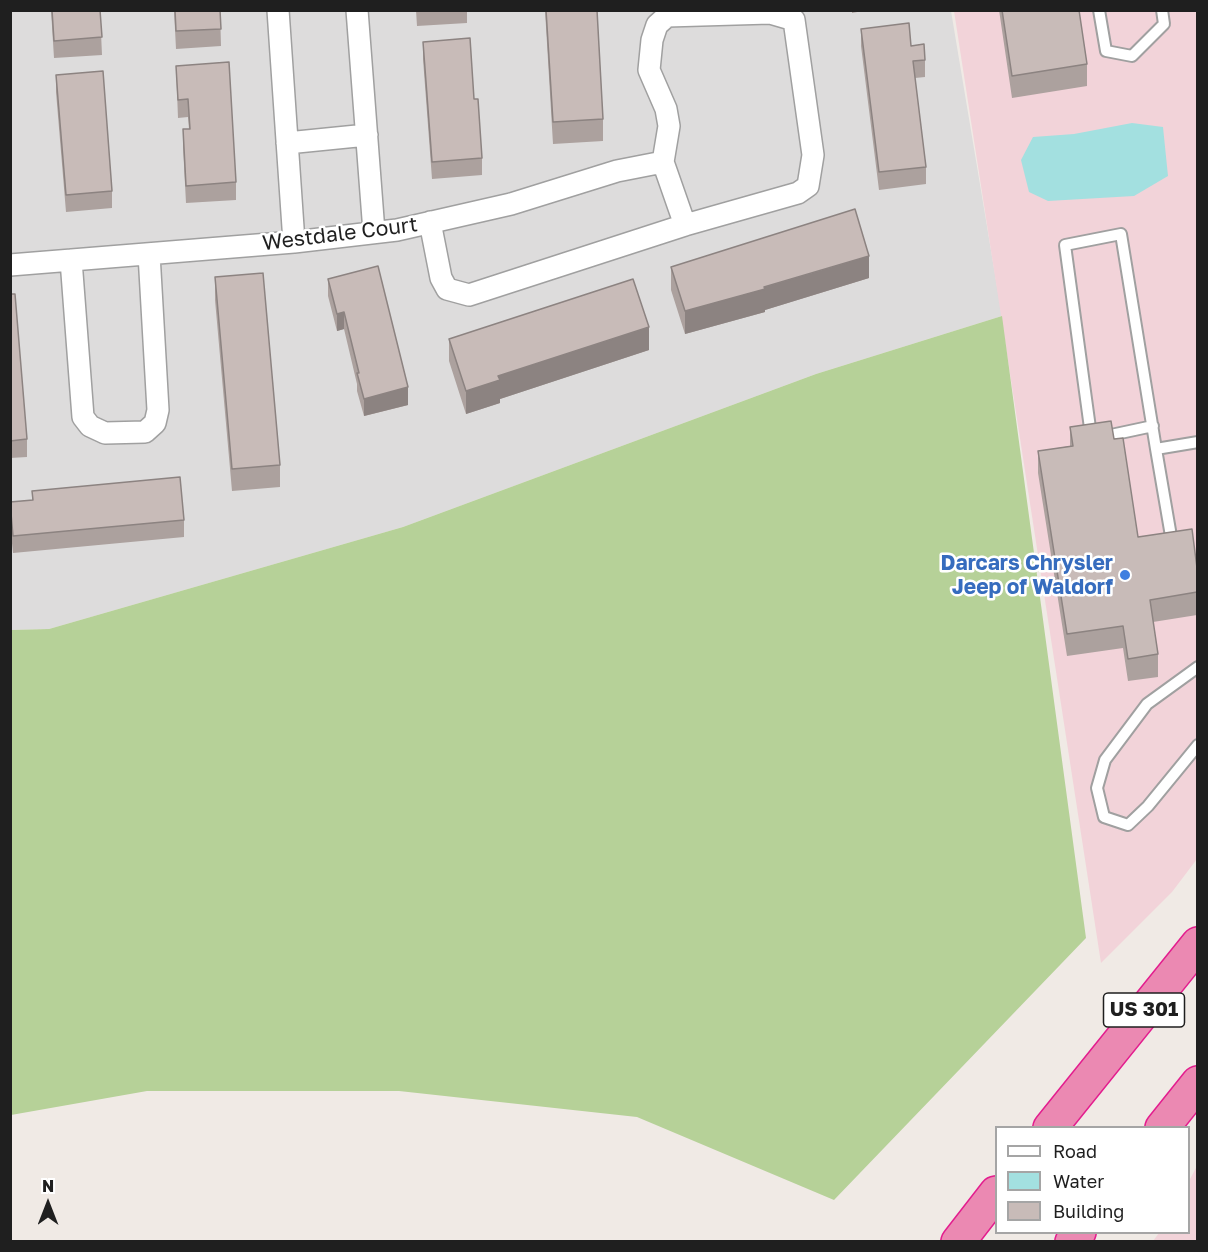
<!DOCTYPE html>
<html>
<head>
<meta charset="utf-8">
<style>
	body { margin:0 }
	#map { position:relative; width:1208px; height:1252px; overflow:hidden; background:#f0eae5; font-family:"Golos Text",sans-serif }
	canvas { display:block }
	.frame { position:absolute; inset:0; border:12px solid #1f1f1f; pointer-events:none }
	.legend { position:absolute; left:995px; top:1126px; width:195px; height:108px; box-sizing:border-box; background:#fff; border:2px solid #a5a5a5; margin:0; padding:8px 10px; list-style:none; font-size:18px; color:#1f1f1f }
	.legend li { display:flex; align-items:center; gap:12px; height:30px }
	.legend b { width:30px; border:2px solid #a5a5a5 }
	.north { position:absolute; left:18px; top:1174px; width:60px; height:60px; -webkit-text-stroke:4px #fff; paint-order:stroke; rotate:0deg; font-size:16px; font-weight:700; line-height:24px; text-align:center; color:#1f1f1f }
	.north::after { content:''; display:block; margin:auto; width:21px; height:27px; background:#1f1f1f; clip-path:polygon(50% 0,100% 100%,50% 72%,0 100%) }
</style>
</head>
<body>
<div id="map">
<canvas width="1208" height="1252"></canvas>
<div class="frame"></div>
<ul class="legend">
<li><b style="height:8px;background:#fff"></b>Road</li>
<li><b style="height:16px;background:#a3e0e0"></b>Water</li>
<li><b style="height:16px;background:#c8bbb8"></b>Building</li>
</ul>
<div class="north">N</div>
</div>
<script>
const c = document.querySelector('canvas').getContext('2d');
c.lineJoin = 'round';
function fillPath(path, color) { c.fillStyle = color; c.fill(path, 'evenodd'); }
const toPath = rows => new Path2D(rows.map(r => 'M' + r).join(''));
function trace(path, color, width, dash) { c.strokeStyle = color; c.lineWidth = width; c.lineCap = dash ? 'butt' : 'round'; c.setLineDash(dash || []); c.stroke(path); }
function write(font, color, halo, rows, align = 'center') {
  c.font = font + ' "Golos Text",sans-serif'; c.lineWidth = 5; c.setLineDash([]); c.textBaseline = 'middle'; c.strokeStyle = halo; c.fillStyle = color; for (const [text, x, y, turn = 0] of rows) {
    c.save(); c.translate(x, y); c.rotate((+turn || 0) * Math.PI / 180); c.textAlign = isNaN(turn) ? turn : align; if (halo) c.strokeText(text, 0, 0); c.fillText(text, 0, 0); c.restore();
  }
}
fillPath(toPath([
	[10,11,951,11,1002,316,816,374,403,527,49,629,11,630]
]), '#dddcdc');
fillPath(toPath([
	[954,11,1197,11,1197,859,1172,892,1101,963],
	[1197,1166,1197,1241,1153,1241,1159,1233,1188,1232,1189,1181]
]), '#f2d3d9');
fillPath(toPath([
	[1002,316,1086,938,834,1200,637,1117,399,1091,147,1091,11,1115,11,630,49,629,403,527,816,374]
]), '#b6d198');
fillPath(toPath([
	[1132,123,1163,127,1168,176,1134,196,1048,201,1029,192,1021,160,1033,137,1074,134]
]), '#a3e0e0');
const lane = toPath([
	[1099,10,1106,51,1132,56,1164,24,1162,10],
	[1153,426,1111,435,1098,433,1090,428,1065,245,1121,234,1156,449,1198,442],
	[1156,449,1172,542],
	[1198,667,1147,704,1105,760,1097,788,1104,817,1128,825,1148,806,1198,745]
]);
const street = toPath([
	[278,10,294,242],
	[357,10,374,232],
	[287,143,367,135],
	[430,222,441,278,447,289,469,295,685,225,798,193,808,186,813,155,794,20,770,13,667,16,657,25,652,40,649,70,666,109,669,126,663,162,685,225],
	[71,260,83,417,90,426,105,433,145,432,155,423,158,410,149,254],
	[10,265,294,242,397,230,511,204,617,171,663,162]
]);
const highway = toPath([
	[1050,1128,1198,944],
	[1162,1128,1198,1083],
	[958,1242,996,1193],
	[1072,1242,1079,1232]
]);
trace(lane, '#a0a0a0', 14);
trace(street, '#a0a0a0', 24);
trace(highway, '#e31d8e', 36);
trace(lane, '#fff', 10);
trace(street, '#fff', 21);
trace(highway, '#eb89b2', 33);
fillPath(toPath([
	[51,10,100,10,102,55,54,58],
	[174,10,220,10,221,46,176,49],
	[416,10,467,10,467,23,417,26],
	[545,10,597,10,603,119,603,141,553,144],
	[852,10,868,10,852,13],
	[999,10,1079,10,1087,64,1087,86,1012,98],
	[861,29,911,46,925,60,925,77,915,78,926,167,926,184,879,190,861,46],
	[423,42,474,99,482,158,482,175,432,179,423,59],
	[176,66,236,182,236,200,186,203,183,146,183,129,189,129,188,117,178,118],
	[56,75,112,191,112,208,66,212,56,92],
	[671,267,869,278,765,310,765,312,685,334,671,290],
	[215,277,280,465,280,487,232,491,215,300],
	[328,279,408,405,364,416,357,391,357,384,344,329,337,331,328,296],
	[10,294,27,439,27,457,10,458],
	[449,339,649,350,500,399,500,403,466,414,449,361],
	[1070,427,1114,439,1138,537,1197,568,1197,615,1153,622,1158,654,1158,677,1128,681,1123,648,1067,656,1038,473,1038,451,1070,446],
	[32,491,184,520,184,537,13,553,10,524,10,502,32,500]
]), '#aca19e');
fillPath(toPath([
	[869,256,869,278,765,310,765,312,685,334,685,311],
	[344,312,344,329,337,331,337,314],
	[649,327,649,350,500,399,500,403,466,414,466,391,498,376],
	[408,387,408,405,364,416,364,399]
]), '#8c8381');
const building = toPath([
	[52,10,100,10,102,37,54,41,52,10],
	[175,10,220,10,221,29,176,31,175,10],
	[546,10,597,10,603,119,553,122,546,10],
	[1002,10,1079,10,1087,64,1012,76,1002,10],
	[909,23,911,46,924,44,925,60,913,61,926,167,879,172,861,29,909,23],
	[470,38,474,99,478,99,482,158,432,162,423,42,470,38],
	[229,62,236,182,186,186,183,129,190,129,188,99,178,100,176,66,229,62],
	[103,71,112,191,66,195,56,75,103,71],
	[855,209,869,256,764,287,765,289,685,311,671,267,855,209],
	[378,266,408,387,364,399,357,373,359,373,344,312,337,314,328,279,378,266],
	[263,273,280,465,232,469,215,277,263,273],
	[633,279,649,327,498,376,500,380,466,391,449,339,633,279],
	[10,294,15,294,27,439,10,441,10,294],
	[1111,421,1114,439,1123,438,1138,537,1192,529,1197,568,1197,592,1150,600,1158,654,1128,659,1123,626,1067,634,1038,451,1073,446,1070,427,1111,421],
	[180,477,184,520,13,536,10,502,33,500,32,491,180,477]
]);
fillPath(building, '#c8bbb8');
trace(building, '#8c8381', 1.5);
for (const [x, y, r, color] of [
	[1125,575,6,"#3f7fe0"]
]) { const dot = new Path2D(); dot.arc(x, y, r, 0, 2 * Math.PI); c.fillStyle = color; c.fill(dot); trace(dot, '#fff', 2); }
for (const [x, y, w] of [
	[1144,1010,81]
]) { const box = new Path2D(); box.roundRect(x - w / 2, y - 17, w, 34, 4.5); c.fillStyle = '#fff'; c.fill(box); trace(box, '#1f1f1f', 1.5); }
write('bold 20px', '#1f1f1f', null, [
	["US 301",1144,1010]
]);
write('21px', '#1f1f1f', '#fff', [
	["Westdale Court",340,234,-7]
]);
write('bold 21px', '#366cbe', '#fff', [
	["Darcars Chrysler",1113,563],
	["Jeep of Waldorf",1113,587]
], 'right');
</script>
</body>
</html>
